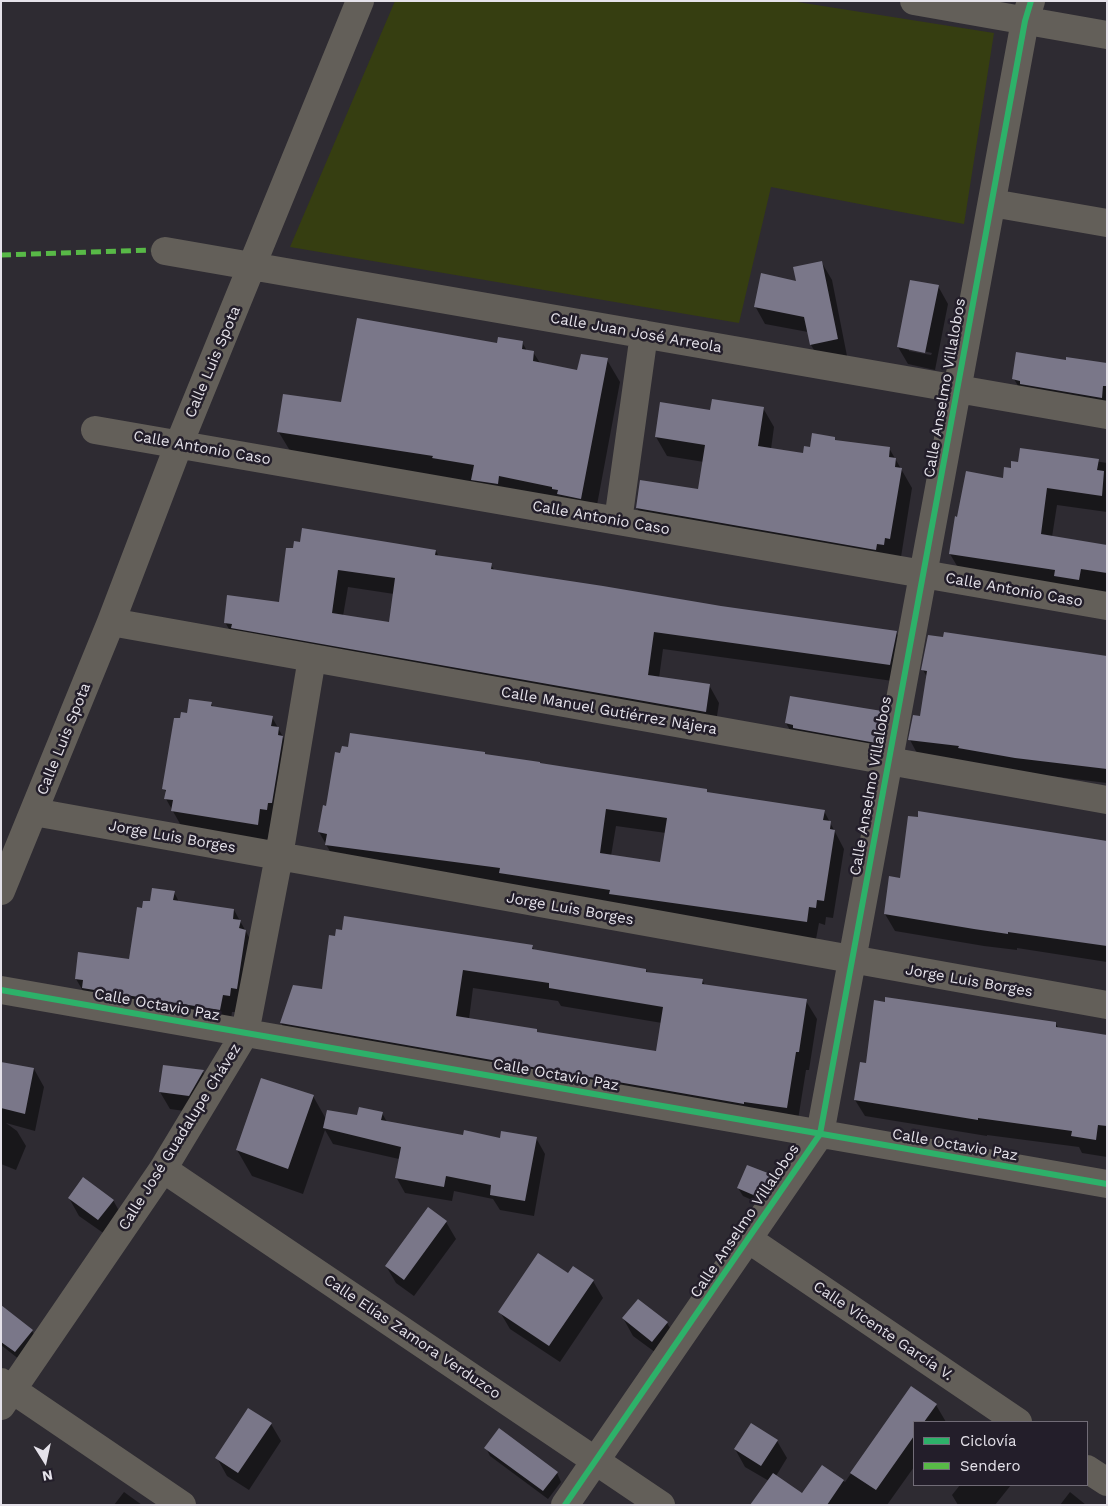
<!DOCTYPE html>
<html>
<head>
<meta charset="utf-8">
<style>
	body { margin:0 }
	#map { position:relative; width:1108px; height:1506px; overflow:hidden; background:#2e2b32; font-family:"Work Sans",sans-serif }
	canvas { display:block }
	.frame { position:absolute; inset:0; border:2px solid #e5e2ea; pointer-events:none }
	.legend { position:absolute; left:913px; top:1421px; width:175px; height:65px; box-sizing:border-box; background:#231e2a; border:1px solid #716c77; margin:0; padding:6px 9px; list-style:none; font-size:15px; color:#e5e2ea }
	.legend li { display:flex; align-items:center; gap:10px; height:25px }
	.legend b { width:25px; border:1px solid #716c77 }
	.north { position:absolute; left:20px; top:1436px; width:50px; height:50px; -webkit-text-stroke:4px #231e2a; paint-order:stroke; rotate:170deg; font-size:14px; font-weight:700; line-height:20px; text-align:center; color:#e5e2ea }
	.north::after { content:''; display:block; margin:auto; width:18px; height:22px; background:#e5e2ea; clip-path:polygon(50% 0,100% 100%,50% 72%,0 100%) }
</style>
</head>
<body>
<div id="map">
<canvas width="1108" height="1506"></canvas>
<div class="frame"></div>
<ul class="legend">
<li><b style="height:6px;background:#2db169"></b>Ciclovía</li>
<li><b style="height:6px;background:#58b947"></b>Sendero</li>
</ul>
<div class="north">N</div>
</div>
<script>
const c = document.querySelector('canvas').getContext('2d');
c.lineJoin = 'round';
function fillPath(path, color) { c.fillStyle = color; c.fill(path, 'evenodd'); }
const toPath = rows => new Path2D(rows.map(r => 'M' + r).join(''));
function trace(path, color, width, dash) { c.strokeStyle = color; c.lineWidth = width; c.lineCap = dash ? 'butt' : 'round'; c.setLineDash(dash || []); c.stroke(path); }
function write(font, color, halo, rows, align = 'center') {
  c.font = font + ' "Work Sans",sans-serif'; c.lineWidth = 5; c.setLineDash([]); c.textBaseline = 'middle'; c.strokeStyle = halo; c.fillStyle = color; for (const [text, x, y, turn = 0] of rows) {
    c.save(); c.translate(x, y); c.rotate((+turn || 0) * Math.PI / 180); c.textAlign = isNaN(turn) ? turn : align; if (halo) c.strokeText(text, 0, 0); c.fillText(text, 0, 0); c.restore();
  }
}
fillPath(toPath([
	[395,1,791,1,994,33,964,224,771,187,739,323,290,247]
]), '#363e11');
fillPath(toPath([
	[822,263,832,280,847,356,821,362,811,345,808,332,765,324,755,306,798,283],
	[938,286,948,304,935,370,908,364,898,347],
	[909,348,932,353,931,355,909,351],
	[522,342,527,351,533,352,540,363,578,371,607,360,620,382,594,521,292,454,278,431,342,404,498,344],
	[1067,361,1107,363,1107,415,1024,396,1014,379],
	[763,408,774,427,771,449,804,454,811,449,834,438,836,441,889,448,912,488,901,557,648,527,637,508,699,491,704,462,667,456,656,437,711,411],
	[1021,449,1107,463,1107,512,1057,505,1052,537,1107,546,1107,599,960,571,950,554,958,518,1004,479,1019,463],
	[287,549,436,551,439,557,491,565,495,571,721,607,896,632,906,649,900,682,663,649,659,678,709,685,719,703,715,729,235,640,225,622,280,603],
	[348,587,394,594,390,623,343,616],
	[1107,658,1107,783,1050,776,1049,777,919,757,910,740,921,718,927,677,923,670],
	[211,703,214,708,272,717,288,746,277,827,270,826,267,842,183,829,166,799,167,794,164,789,181,720,188,714],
	[881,712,891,729,885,760,796,741,786,723],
	[486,756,706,790,708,793,824,811,844,849,833,918,826,917,825,925,819,923,816,939,336,862,319,832,327,807],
	[616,826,666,833,661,863,611,856],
	[1107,847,1107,962,1017,948,1017,950,984,946,895,931,885,914,901,879],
	[174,892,179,902,234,910,255,948,239,1012,232,1012,230,1027,86,996,76,979,130,960,143,909,151,903],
	[532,946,535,951,646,970,648,973,702,980,705,985,806,1001,817,1019,809,1070,806,1070,797,1126,292,1041,281,1023,323,991],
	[473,988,558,1001,561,1006,662,1023,657,1052,538,1034,536,1031,469,1019],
	[1056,1024,1059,1029,1107,1036,1107,1157,1082,1153,1079,1147,987,1135,987,1136,865,1116,855,1100,868,1065],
	[1,1063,34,1069,44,1087,35,1131,6,1123,17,1131,26,1146,16,1170,1,1164],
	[164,1066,203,1072,213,1089,199,1113,170,1109,160,1092],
	[313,1096,326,1119,382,1113,387,1122,464,1136,501,1139,536,1138,545,1154,534,1216,500,1210,493,1199,454,1191,452,1201,405,1193,396,1177,399,1159,333,1144,325,1130,303,1194,252,1176,237,1150],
	[772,1176,776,1185,763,1205,743,1196,738,1188],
	[69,1198,113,1200,123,1218,109,1237,79,1216],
	[446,1222,456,1239,414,1296,396,1283,386,1266],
	[568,1275,593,1281,603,1298,560,1362,510,1329,500,1312],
	[623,1318,667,1323,677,1340,663,1358,633,1336],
	[1,1319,32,1331,37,1339,20,1360,1,1345],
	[911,1388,936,1405,946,1422,914,1422,914,1467,887,1505,752,1505,769,1481,745,1467,735,1449,777,1441,787,1458,776,1476,800,1498,822,1467,845,1482],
	[271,1424,281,1441,249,1490,227,1476,217,1458],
	[486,1448,557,1473,561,1482,548,1499,490,1456],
	[960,1485,1011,1485,995,1505,958,1505,952,1495],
	[124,1492,142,1505,114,1505],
	[1070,1492,1086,1505,1060,1505]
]), '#0007');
fillPath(toPath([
	[822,261,838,339,810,345,804,317,754,307,761,273,796,281,793,267],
	[910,280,939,285,925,353,897,347],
	[357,318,497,343,498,337,523,341,522,349,534,351,533,361,577,370,581,354,608,358,581,499,557,494,558,490,552,489,552,487,499,476,498,484,471,480,474,465,432,458,433,456,277,432,283,394,341,402],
	[1016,352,1066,360,1066,357,1107,363,1107,386,1103,386,1102,398,1020,384,1020,381,1012,379],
	[712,399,764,407,758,446,803,453,804,446,810,447,812,433,835,437,835,440,890,447,889,457,896,458,895,467,902,468,890,539,885,538,884,545,877,544,876,550,636,508,640,480,698,489,705,445,655,437,660,402,710,410],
	[1020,448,1099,459,1097,470,1104,471,1102,496,1047,488,1041,534,1107,545,1107,573,1081,569,1079,580,1054,576,1055,570,949,554,955,516,957,517,966,471,1003,478,1004,467,1011,468,1011,461,1018,462],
	[302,528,436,550,435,555,492,563,491,569,603,586,721,606,897,631,890,665,654,632,648,675,710,684,706,712,231,628,232,624,224,623,227,595,279,602,286,548,293,548,294,541,300,542],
	[338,570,395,578,389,622,332,613],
	[944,632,1107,656,1107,769,1015,758,958,748,959,746,908,740,913,715,920,716,927,671,921,670,928,635,943,637],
	[790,696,882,711,876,743,793,728,793,725,785,723],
	[189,699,212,702,211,706,273,716,271,726,279,727,278,735,283,736,272,803,268,803,267,810,260,809,258,825,171,811,173,800,164,799,166,790,162,789,174,718,180,718,181,712,187,713],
	[350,733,485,752,485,754,540,762,540,763,707,789,707,792,825,810,823,820,831,821,830,829,835,830,824,901,817,900,816,908,809,907,807,922,609,894,610,890,499,873,500,868,325,845,327,834,318,832,323,805,326,806,335,752,340,753,342,746,348,747],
	[606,809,667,818,660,862,600,853],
	[918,811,1107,841,1107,946,1008,932,1008,934,974,929,884,914,889,876,900,878,908,816,918,817],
	[152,888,175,891,173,900,234,909,233,919,241,920,239,928,246,930,237,989,231,988,230,996,223,995,220,1010,82,988,83,980,75,979,78,952,129,959,137,907,142,908,143,901,150,901],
	[344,916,533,945,532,949,646,969,646,972,703,979,702,984,807,999,799,1052,796,1052,787,1108,744,1102,744,1104,280,1023,293,985,322,989,329,935,335,936,336,929,342,930],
	[463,970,549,983,549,988,663,1007,656,1051,537,1032,537,1029,456,1016],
	[885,997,1056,1022,1056,1027,1107,1035,1107,1126,1098,1125,1096,1140,1071,1136,1072,1131,978,1118,978,1120,854,1100,860,1062,866,1063,874,1000,885,1002],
	[1,1062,34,1068,25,1114,1,1108],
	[163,1065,204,1070,189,1096,159,1092],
	[261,1078,314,1095,288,1169,236,1150],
	[359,1107,383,1112,381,1120,463,1135,464,1130,500,1138,501,1131,537,1137,525,1201,490,1195,491,1185,446,1176,444,1187,395,1178,401,1147,323,1128,327,1110,357,1115],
	[747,1165,773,1175,758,1197,737,1188],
	[83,1177,114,1200,98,1220,68,1198],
	[428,1207,447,1221,404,1280,385,1266],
	[538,1253,568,1273,573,1266,594,1280,549,1346,498,1312],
	[638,1299,668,1322,652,1342,622,1318],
	[1,1305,33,1330,15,1352,1,1342],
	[911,1386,937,1404,924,1422,914,1422,914,1436,876,1490,850,1473],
	[248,1408,272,1423,238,1473,215,1458],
	[751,1423,778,1440,761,1466,734,1449],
	[499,1428,558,1472,543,1491,484,1448],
	[822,1465,844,1480,827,1505,750,1505,773,1473,802,1493]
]), '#7a7789');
trace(toPath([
	[914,1,1107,35],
	[992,203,1107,223],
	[165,251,1107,415],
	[95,430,1107,606],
	[618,521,644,334],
	[111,622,1107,800],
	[34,812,1107,1005],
	[1,891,111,622,179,444,360,1],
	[1,990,1107,1184],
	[163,1169,661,1505],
	[748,1239,1018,1422],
	[1,1382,182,1505],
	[1,1406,163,1169,245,1033,279,856,312,658],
	[1087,1469,1107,1482],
	[565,1505,820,1134,1025,21,1031,1]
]), '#635f59', 28);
trace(toPath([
	[1,255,151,250]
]), '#58b947', 5, [10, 5]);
trace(toPath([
	[1,990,1107,1184],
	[565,1505,820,1134,1025,21,1031,1]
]), '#2db169', 6);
write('15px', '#e5e2ea', '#231e2a', [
	["Calle Juan José Arreola",636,333,10],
	["Calle Luis Spota",213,362,-67],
	["Calle Anselmo Villalobos",945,388,-80],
	["Calle Antonio Caso",202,448,10],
	["Calle Antonio Caso",601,518,10],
	["Calle Antonio Caso",1014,590,10],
	["Calle Manuel Gutiérrez Nájera",609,711,10],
	["Calle Luis Spota",64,739,-68],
	["Calle Anselmo Villalobos",871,786,-80],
	["Jorge Luis Borges",172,837,10],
	["Jorge Luis Borges",570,909,10],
	["Jorge Luis Borges",969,981,10],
	["Calle Octavio Paz",157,1005,10],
	["Calle Octavio Paz",556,1075,10],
	["Calle José Guadalupe Chávez",180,1137,-58],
	["Calle Octavio Paz",955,1145,10],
	["Calle Anselmo Villalobos",745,1221,-56],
	["Calle Vicente García V.",883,1331,34],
	["Calle Elías Zamora Verduzco",412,1337,34]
]);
</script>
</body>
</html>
